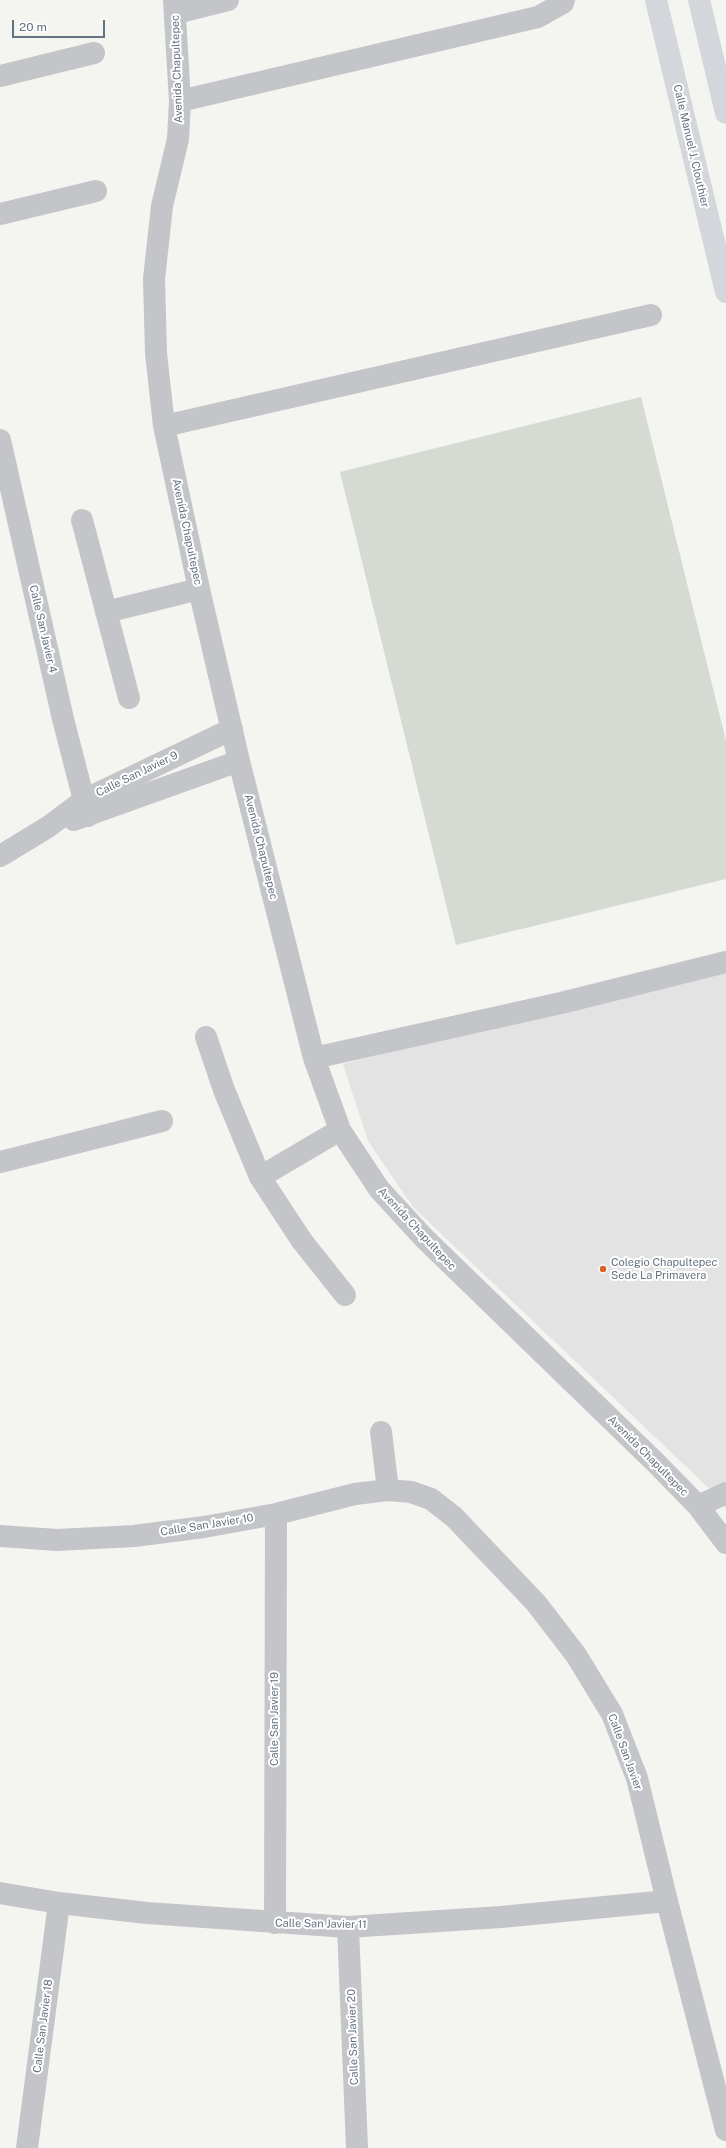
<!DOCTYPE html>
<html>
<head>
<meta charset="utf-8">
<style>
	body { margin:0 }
	#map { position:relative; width:726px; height:2148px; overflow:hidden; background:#f4f4f1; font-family:"Public Sans",sans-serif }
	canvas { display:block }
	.scale { position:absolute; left:12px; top:20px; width:93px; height:18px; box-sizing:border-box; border:2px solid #657280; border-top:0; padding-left:5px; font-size:12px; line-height:14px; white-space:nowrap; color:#657280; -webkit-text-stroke:3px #fff; paint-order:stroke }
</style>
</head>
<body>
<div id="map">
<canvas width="726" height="2148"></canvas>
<div class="scale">20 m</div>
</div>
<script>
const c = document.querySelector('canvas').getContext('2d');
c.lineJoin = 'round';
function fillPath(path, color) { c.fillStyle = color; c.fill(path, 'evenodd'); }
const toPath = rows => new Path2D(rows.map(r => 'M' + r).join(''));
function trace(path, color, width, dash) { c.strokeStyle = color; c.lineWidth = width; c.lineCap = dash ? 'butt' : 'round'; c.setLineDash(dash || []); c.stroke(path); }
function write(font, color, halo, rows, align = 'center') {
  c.font = font + ' "Public Sans",sans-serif'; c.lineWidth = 4; c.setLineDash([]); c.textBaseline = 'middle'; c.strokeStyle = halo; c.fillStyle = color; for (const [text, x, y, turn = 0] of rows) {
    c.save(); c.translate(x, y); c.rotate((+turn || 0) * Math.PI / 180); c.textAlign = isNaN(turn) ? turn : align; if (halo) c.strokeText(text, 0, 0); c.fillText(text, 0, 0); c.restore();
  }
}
fillPath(toPath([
	[726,967,726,1510,717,1496,413,1207,368,1141,343,1064]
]), '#e2e3e2');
fillPath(toPath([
	[641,397,726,741,726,879,456,945,340,472]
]), '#d5dbd2');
trace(toPath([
	[174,0,180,101,178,139,162,206,154,279,156,353,164,426,199,589,239,761,314,1058,340,1130,379,1189,424,1238,655,1462,698,1506,726,1543],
	[176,13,228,0],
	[0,76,94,53],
	[180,101,538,17,563,3,564,0],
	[0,214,96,191],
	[164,426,651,315],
	[0,440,63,719,88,816],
	[82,520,129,698],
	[106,612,199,589],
	[74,820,239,761],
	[0,856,48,827,84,800,232,729],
	[206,1037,224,1090,260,1177,302,1241,345,1295],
	[314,1058,561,1003,726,962],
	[0,1162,162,1121],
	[260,1177,340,1130],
	[381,1432,388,1490],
	[698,1506,726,1493],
	[0,1536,57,1540,134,1536,204,1527,276,1514,355,1494,388,1490,411,1492,431,1499,454,1517,536,1603,576,1655,612,1714,637,1778,667,1901,726,2130],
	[0,1893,59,1903,147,1913,348,1927,501,1917,667,1901],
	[275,1923,276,1514],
	[348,1927,357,2148],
	[27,2148,59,1903]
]), '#c3c5c9', 22);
trace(toPath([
	[656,0,726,292],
	[699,0,726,113]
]), '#d3d7db', 22);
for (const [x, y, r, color] of [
	[603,1269,4,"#d8632d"]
]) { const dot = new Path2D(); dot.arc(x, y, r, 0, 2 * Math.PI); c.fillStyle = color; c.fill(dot); trace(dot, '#fff', 1.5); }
write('11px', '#657280', '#fff', [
	["Avenida Chapultepec",177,69,-92],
	["Calle Manuel J. Clouthier",691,146,77],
	["Avenida Chapultepec",187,532,78],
	["Calle San Javier 4",43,629,77],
	["Calle San Javier 9",137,774,-26],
	["Avenida Chapultepec",261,847,76],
	["Avenida Chapultepec",417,1229,47],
	["Avenida Chapultepec",648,1456,45],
	["Calle San Javier 10",207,1525,-9],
	["Calle San Javier 19",275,1719,-90],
	["Calle San Javier",625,1752,70],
	["Calle San Javier 11",321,1924,1],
	["Calle San Javier 18",43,2026,-83],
	["Calle San Javier 20",353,2037,-92]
]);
write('11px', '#657280', '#fff', [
	["Colegio Chapultepec",611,1263],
	["Sede La Primavera",611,1276]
], 'left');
</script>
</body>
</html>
